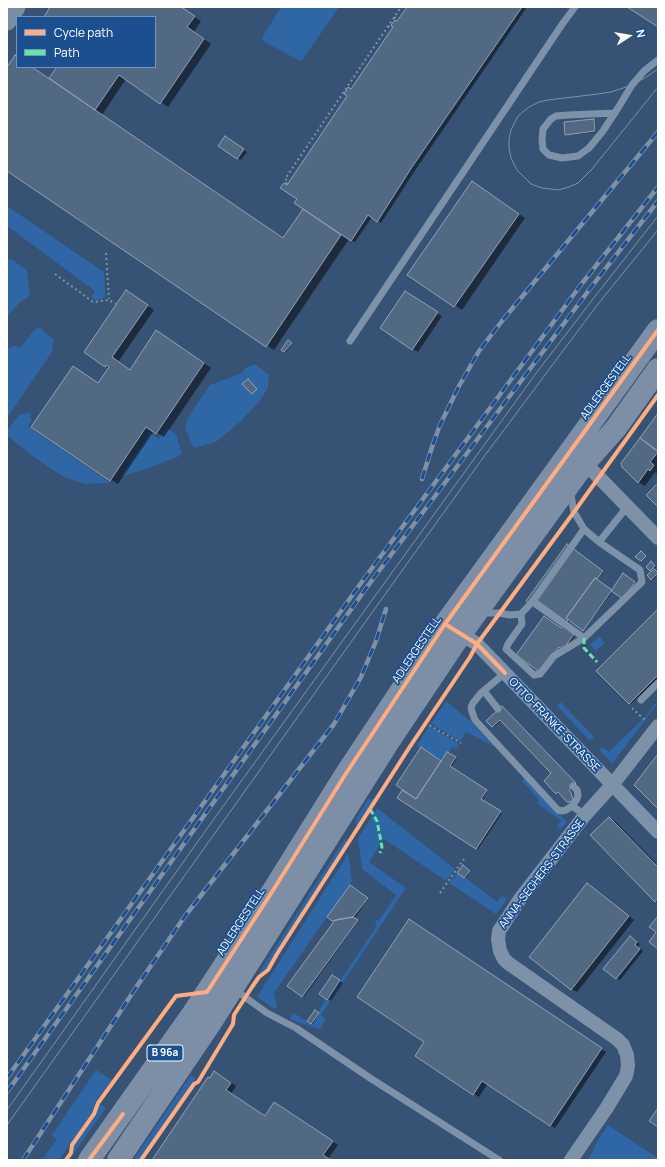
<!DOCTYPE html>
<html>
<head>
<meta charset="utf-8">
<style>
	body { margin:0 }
	#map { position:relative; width:665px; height:1167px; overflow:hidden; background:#365274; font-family:Manrope,sans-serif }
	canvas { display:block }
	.frame { position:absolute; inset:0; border:8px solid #fff; pointer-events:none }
	.legend { position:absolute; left:16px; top:16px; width:140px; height:52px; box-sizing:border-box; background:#1b4f8f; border:1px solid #7695bc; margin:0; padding:5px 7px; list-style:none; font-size:12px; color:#fff }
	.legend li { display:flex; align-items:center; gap:8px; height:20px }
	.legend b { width:20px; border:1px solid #7695bc }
	.north { position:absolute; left:609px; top:16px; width:40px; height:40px; -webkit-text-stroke:3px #1b4f8f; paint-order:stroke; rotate:78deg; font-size:11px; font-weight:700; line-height:16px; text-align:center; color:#fff }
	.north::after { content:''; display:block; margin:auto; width:14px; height:18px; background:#fff; clip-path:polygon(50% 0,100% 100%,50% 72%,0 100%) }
</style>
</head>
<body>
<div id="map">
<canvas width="665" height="1167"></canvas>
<div class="frame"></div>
<ul class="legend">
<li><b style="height:5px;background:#ffac80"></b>Cycle path</li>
<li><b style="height:5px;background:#66e7a1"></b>Path</li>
</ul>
<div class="north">N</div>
</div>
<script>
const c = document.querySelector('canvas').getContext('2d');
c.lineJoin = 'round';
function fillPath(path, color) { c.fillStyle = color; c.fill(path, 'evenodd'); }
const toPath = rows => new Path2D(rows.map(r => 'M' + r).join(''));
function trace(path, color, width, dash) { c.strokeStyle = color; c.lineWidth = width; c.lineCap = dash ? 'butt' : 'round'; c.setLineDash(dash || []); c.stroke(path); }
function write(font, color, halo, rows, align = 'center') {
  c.font = font + ' Manrope,sans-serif'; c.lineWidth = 3.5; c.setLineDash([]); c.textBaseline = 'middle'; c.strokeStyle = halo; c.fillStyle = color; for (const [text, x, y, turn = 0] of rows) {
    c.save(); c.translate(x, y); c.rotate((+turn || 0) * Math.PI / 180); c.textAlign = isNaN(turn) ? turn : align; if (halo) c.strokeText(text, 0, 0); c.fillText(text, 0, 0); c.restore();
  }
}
fillPath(toPath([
	[281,7,339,7,303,59,300,61,263,41,263,36],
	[7,206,104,272,105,297,102,299,95,300,91,297,95,291,7,226],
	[11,259,27,270,30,294,26,299,21,301,7,317,7,261],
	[39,327,54,340,52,346,54,349,7,418,7,351,9,348,15,346,21,347,34,330],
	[252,365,256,365,269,375,268,388,259,402,240,422,216,442,194,448,192,445,185,428,187,420,194,408,210,385,240,374,247,367],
	[28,413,32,414,29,418,32,420,28,426,110,483,84,484,62,476,31,455,9,437,7,434,8,429,19,415],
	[167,427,176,434,182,454,177,457,149,468,120,477,150,433,159,439],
	[599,636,605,643,596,651,590,645],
	[658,700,658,703,612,764,599,750,603,747,609,752,646,716],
	[446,701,471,722,495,747,466,732,460,741,431,724],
	[561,702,594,737,590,741,557,706],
	[429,726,459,744,456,749,452,747,449,753,447,752,441,761,421,748,420,748,417,746],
	[524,778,567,822,561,829,557,826,561,821,537,803,539,800,522,781],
	[368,799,375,799,356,827,356,819],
	[377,808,455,869,446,881,384,839,369,862,406,888,321,1015,326,1019,320,1029,291,1020,290,1016,294,1013,311,1024,326,999,327,1000,376,927,376,922,372,918,379,921,396,895,362,869,358,839],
	[346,837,347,844,266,969,259,973,256,977],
	[348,854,352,881,274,993,277,1007,275,1009,257,997],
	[457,873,464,878,465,877,497,902,502,896,507,899,496,914,449,883],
	[96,1070,112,1080,96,1101,92,1113,59,1160,42,1160,57,1139,52,1135],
	[191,1075,196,1078,139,1160,133,1160],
	[100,1104,106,1108,74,1153,73,1148,74,1146,95,1117],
	[608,1125,658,1158,658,1160,588,1160,598,1140]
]), '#2f66a5');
fillPath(toPath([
	[52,7,180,7,201,21,194,32,211,44,168,107,126,79,102,115,284,239,304,209,298,198,287,186,408,7,527,7,416,169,381,223,372,217,355,242,349,239,274,350,7,170,7,69,17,57,17,67,32,67,50,79,58,67,155,67,155,17,45,17],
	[594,120,595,120,596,132,567,135,566,134],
	[228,139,247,152,241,160,220,145],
	[479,187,525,218,462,310,409,275],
	[133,296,154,310,118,362,131,371,164,336,211,368,164,437,154,431,118,484,111,480,99,384,109,368,85,352],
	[411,296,442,316,418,352,413,349],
	[288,341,292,344,286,352,282,350],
	[658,414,658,466,657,467,658,468,658,474,655,472,645,486,638,482,622,463],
	[567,546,604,572,597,580,612,591,624,575,636,584,625,599,613,591,584,630,570,620,564,627,575,635,565,650,560,647,542,672,563,626],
	[652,563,656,567,653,570,658,574,653,580,652,579,653,571,650,570],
	[658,611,658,678,631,704,598,671],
	[503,707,577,784,569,791,572,795,574,800,572,802,568,801,559,792,558,794,557,793,553,773,502,720,494,727,487,721],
	[421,749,442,762,447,753,457,759,450,768,487,792,482,800,502,813,478,849,398,798,415,799,416,798],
	[609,818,615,821,658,865,658,903,655,901],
	[463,867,470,872,466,878,459,873],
	[588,884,634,920,577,992,571,989],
	[350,886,368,899,354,919,358,921,304,997,289,986,335,922,328,917],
	[414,923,606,1052,555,1128,488,1083,479,1097,474,1094,425,1041],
	[633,939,640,944,638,947,643,951,620,980,616,978],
	[332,976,343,983,331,1001,320,994],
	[315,1012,319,1014,313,1024,308,1021],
	[220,1075,236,1086,231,1094,265,1117,280,1106,338,1145,328,1159,330,1160,153,1160,210,1080]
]), '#0007');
const building = toPath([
	[50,7,181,7,195,16,187,27,204,39,160,104,119,75,95,110,49,78,57,67,155,67,155,17,44,17,50,7],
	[407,7,522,7,412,167,377,222,368,215,351,241,294,203,297,199,280,188,284,183,287,185,347,96,344,94,348,87,351,89,393,27,391,25,395,20,397,21,407,7],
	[627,7,658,7,658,27,627,7],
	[15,55,17,56,17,67,32,67,283,238,303,209,341,235,266,347,7,171,7,67,15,55],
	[594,119,595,131,565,135,564,122,594,119],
	[225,136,244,149,237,159,218,146,225,136],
	[472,181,519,214,454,307,407,275,472,181],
	[126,290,148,305,112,357,130,370,156,330,204,363,156,434,146,427,110,481,31,427,73,366,98,383,109,367,107,365,105,367,84,352,126,290],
	[405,291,438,312,412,350,380,328,405,291],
	[288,340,292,343,284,352,281,350,288,340],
	[248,379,257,389,252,394,242,384,248,379],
	[658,413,658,451,640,438,658,413],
	[640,438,658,452,650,462,654,465,650,471,648,469,638,483,622,467,621,463,640,438],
	[658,483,658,507,646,495,658,483],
	[567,544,603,571,597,579,595,578,566,618,568,620,563,627,526,601,567,544],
	[641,551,646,556,641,561,635,557,641,551],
	[651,561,655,566,650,571,646,567,651,561],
	[654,569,658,573,651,580,647,575,654,569],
	[623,573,635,582,623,599,611,591,623,573],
	[595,578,612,590,583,631,566,618,595,578],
	[658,609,658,675,629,704,596,671,658,609],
	[544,616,561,628,563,626,574,634,563,650,559,647,540,672,516,655,544,616],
	[502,706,576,783,569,790,571,793,573,799,571,802,567,802,558,792,556,794,544,781,551,773,500,720,492,727,486,721,502,706],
	[421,747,441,761,416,799,396,785,421,747],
	[447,752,456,757,450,766,487,790,481,799,501,811,476,849,397,798,402,790,416,799,447,752],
	[658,754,658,809,634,785,658,754],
	[609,817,658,867,658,898,655,902,590,835,609,817],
	[463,865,470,871,464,878,457,873,463,865],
	[587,883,629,916,571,990,529,957,587,883],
	[350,885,368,898,353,917,332,921,327,917,350,885],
	[658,916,658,949,649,942,656,932,649,927,658,916],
	[353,917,358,920,302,997,287,986,335,920,353,917],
	[409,919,602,1048,550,1126,482,1081,473,1095,415,1056,424,1042,357,997,409,919],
	[630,936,637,942,635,945,640,949,616,979,603,969,630,936],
	[332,975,340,980,327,1000,319,994,332,975],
	[315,1010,319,1013,311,1024,307,1021,315,1010],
	[214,1071,231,1083,226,1090,265,1116,274,1102,333,1141,323,1155,331,1160,152,1160,208,1077,210,1078,214,1071],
	[658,1108,658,1127,649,1121,658,1108]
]);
fillPath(building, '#526984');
trace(building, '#92a2b6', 1);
trace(toPath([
	[394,17,397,19,396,20],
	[388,26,391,28,392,26],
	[286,184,288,181,285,179,401,7],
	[106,253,109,299],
	[55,274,93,302,109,300,116,304],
	[632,708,646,721],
	[425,723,461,743],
	[440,893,464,859]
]), '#7d92a8', 2, [2, 3]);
trace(toPath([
	[615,113,568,115,556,116,551,119,543,129,542,139,543,149,549,155,562,158,578,156,589,148,603,131,618,108,632,85,644,71,658,60],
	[350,341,563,23,575,7],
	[584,529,533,601,584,638],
	[599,542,627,507],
	[481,613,499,613,510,615,521,614,533,601],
	[521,614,522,624,508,644,506,649,534,675,540,674,554,656,584,638,642,582,640,570,599,542,584,529,574,512,570,490],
	[505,673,481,693,473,703,471,707,472,712,475,720,558,810,562,811,566,810,572,806,585,815],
	[484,691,498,709],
	[641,700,658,683],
	[572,806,577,799,578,795,577,790,573,786],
	[234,989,267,1013,296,1028,370,1078,499,1160]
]), '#7d92a8', 7);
trace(toPath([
	[585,463,658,538],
	[461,634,477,644,658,832],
	[571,1160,606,1109,626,1076,628,1066,627,1055,623,1045,617,1039,508,963,504,959,500,951,498,939,499,931,520,899,585,815,613,784,658,726]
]), '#7d92a8', 14);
trace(toPath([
	[7,21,16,7]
]), '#798da4', 19);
trace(toPath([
	[89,1160,193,1013,272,892,345,775,445,624,658,330],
	[118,1160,210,1024,386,746,461,634,585,463,616,428,658,369]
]), '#7d8ea7', 22);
trace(toPath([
	[658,69,646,77,632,85,611,92,598,94,548,100,539,102,529,107,518,116,511,130,509,139,509,148,511,158,517,170,531,184,542,188,558,190,569,187,578,183,592,169,658,87],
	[7,1110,211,823,534,376,593,299,658,216],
	[7,1125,381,600,480,462,598,304,658,230]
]), '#7e92a7', 1);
const rail = toPath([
	[422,479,432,447,440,425,459,386,479,351,502,321,658,132],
	[7,1078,361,583,580,286,658,187],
	[7,1092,367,587,589,290,658,201],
	[23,1160,135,989,185,916,334,724,361,677,376,641,386,609]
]);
trace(rail, '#7e92a7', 4.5);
trace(rail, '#1b4f8f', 3, [9]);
trace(toPath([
	[584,638,584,648,597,662],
	[370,809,377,821,382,847,380,853]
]), '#66e7a1', 3, [6, 3]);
trace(toPath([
	[445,624,477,644,505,673],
	[66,1160,71,1153,72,1145,94,1114,98,1103,176,996,207,992,272,892,345,775,445,624,658,330],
	[89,1160,123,1114],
	[141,1160,194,1084,198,1082,233,1024,234,1015,252,987,259,977,268,970,277,954,409,748,470,657,477,644,574,512,658,395]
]), '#ffac80', 4);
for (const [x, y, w] of [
	[165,1053,36]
]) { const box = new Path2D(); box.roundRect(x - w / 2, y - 8, w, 16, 3); c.fillStyle = '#1b4f8f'; c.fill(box); trace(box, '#fff', 1); }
write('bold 10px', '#fff', null, [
	["B 96a",165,1053]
]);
write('11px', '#fff', '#1b4f8f', [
	["ADLERGESTELL",606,387,-54],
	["ADLERGESTELL",417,650,-56],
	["OTTO-FRANKE-STRASSE",554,725,46],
	["ANNA-SEGHERS-STRASSE",542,874,-53],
	["ADLERGESTELL",241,922,-57]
]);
</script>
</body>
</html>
